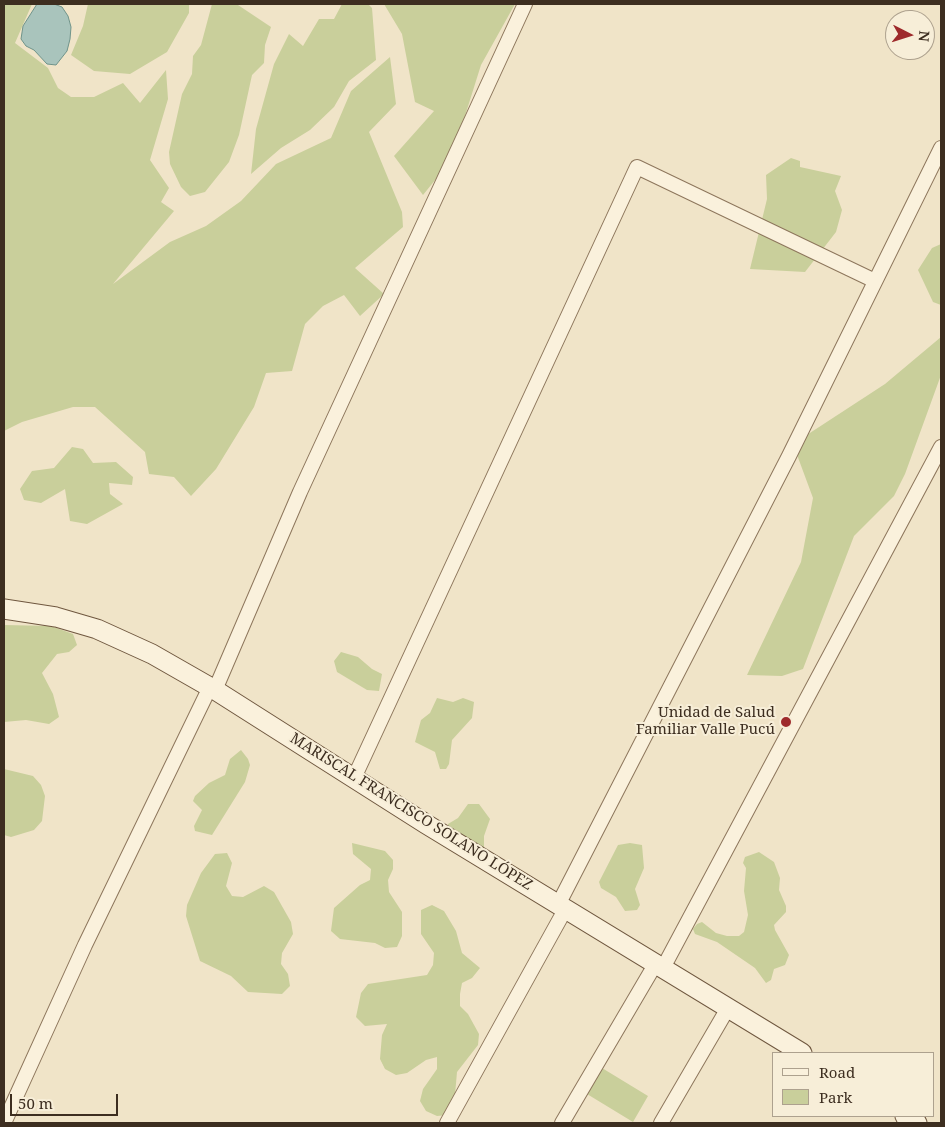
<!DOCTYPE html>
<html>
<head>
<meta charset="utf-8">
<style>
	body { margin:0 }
	#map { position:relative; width:945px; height:1127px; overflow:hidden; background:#f0e4c8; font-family:"Noto Serif",serif }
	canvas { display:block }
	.frame { position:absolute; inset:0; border:5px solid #3d2e20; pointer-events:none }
	.legend { position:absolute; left:772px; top:1052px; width:162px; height:65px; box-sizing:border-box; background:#f7eed8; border:1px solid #ada18e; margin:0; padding:6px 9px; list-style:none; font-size:15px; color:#3d2e20 }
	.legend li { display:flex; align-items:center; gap:10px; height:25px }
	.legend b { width:25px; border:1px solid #ada18e }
	.north { position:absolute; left:885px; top:10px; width:50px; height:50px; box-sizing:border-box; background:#f7eed8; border:1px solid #ada18e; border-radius:50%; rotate:95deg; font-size:14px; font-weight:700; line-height:20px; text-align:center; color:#3d2e20 }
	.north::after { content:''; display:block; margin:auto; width:18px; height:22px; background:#9e2a2b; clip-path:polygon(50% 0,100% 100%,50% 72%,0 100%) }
	.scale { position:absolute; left:10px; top:1094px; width:108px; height:22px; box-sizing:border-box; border:2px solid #3d2e20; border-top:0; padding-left:6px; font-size:15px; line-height:18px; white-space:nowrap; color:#3d2e20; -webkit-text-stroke:4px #f7eed8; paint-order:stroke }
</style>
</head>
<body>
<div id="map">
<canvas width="945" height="1127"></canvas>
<div class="frame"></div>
<ul class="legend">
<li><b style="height:6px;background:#faf1dc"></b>Road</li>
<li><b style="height:14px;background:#c9cf9b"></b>Park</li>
</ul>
<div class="north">N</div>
<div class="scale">50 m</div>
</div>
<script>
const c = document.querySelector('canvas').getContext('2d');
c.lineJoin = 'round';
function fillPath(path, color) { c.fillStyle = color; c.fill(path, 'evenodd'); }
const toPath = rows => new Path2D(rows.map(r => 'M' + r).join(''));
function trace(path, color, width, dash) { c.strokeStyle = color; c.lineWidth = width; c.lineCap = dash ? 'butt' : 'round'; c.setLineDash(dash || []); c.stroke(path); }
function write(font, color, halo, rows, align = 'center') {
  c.font = font + ' "Noto Serif",serif'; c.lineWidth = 4; c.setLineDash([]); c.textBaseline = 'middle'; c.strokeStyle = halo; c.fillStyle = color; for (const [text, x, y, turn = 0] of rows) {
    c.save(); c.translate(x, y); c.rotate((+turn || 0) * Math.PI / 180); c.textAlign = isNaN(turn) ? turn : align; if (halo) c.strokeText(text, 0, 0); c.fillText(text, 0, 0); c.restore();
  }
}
fillPath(toPath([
	[4,4,32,4,15,43,48,68,58,88,71,97,94,97,123,83,140,103,166,70,168,99,150,160,169,188,161,202,174,211,113,284,170,242,206,226,241,201,276,164,331,138,351,91,390,57,396,104,369,132,402,212,403,227,355,268,384,294,360,316,344,295,323,306,305,324,292,371,266,373,254,407,216,469,191,496,174,477,149,474,145,452,95,407,73,407,22,422,4,431],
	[88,4,189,4,189,13,167,52,130,74,94,71,71,55,83,26],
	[212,4,238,5,271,27,265,45,264,63,252,75,239,135,229,162,205,192,190,196,181,187,170,164,169,152,182,94,192,74,193,56,201,45],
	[342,4,368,4,372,8,376,60,349,81,334,107,310,130,281,148,251,174,256,129,274,64,289,34,303,46,319,19,334,19],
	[384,4,515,4,481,65,464,119,444,169,423,195,394,156,434,111,415,102,402,34],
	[791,158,800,161,800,167,841,176,835,191,842,210,836,232,805,272,750,269,767,199,766,175],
	[941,244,941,305,933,302,918,270,932,248],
	[941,337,941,375,905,474,894,496,854,536,803,669,782,676,747,675,801,562,813,498,793,444,885,384],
	[72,447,83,449,93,463,116,462,133,477,132,485,109,483,110,494,123,504,87,524,70,521,65,489,41,503,24,500,20,489,32,471,54,468],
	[4,625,51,626,73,634,77,645,69,652,57,654,42,673,53,694,59,717,49,724,26,720,4,722],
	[341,652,358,657,372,669,382,674,379,691,367,690,337,672,334,661],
	[437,698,453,702,463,698,474,702,472,718,452,740,449,764,446,769,440,769,435,752,415,742,421,720,430,713],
	[241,750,248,759,250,765,245,782,212,835,195,831,194,826,202,810,193,801,195,796,209,783,225,775,230,759],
	[4,769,33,776,41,785,45,796,42,821,34,830,11,837,4,835],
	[468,804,479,804,490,819,484,836,484,848,479,853,447,830,448,824,458,818],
	[352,843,385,851,393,860,393,869,388,880,389,892,402,912,402,936,397,947,385,948,375,943,340,939,331,931,334,908,360,885,370,880,371,869,353,854],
	[630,843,642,845,644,868,635,889,640,905,637,910,625,911,616,897,601,888,599,882,618,845],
	[759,852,774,862,780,878,779,890,786,906,786,912,774,925,775,930,789,955,785,965,774,969,771,980,766,983,755,968,717,942,695,934,693,929,697,924,702,922,716,933,727,936,739,936,744,932,748,915,744,891,746,868,743,863,745,857],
	[227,853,232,863,226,886,232,896,243,897,264,886,274,892,291,922,293,934,282,953,281,964,288,974,290,986,282,994,248,992,231,976,200,961,186,916,187,905,201,873,215,854],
	[432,905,444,911,456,931,462,953,480,968,472,978,462,983,460,994,460,1006,468,1014,479,1034,478,1045,457,1072,454,1106,448,1115,437,1116,426,1111,420,1101,423,1089,437,1069,437,1057,426,1060,407,1073,396,1075,385,1069,380,1059,382,1035,387,1024,365,1026,356,1017,361,993,368,984,427,975,433,965,434,953,421,934,421,910],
	[602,1068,648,1096,633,1122,587,1094]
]), '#c9cf9b');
const water = toPath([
	[37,4,54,4,62,7,68,16,71,27,70,39,67,51,56,65,47,64,34,50,26,46,21,39,23,26,37,4]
]);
fillPath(water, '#a9c4bc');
trace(water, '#6f938a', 1);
const street = toPath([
	[215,690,300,492,525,4],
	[354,778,637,167,875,281],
	[559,903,789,456,941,148],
	[663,968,941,447],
	[4,1123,85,945,210,687],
	[447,1123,566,908],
	[562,1123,656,963],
	[661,1123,728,1008]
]);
const secondary = toPath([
	[4,609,56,617,97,629,152,654,215,690,426,824,802,1053],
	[905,1116,917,1123]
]);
trace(street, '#8d765c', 16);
trace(secondary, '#6f573f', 21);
trace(street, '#faf1dc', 14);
trace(secondary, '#faf1dc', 19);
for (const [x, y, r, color] of [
	[786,722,6,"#9e2a2b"]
]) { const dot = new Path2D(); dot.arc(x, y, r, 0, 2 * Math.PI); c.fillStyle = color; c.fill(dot); trace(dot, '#f7eed8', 2); }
write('15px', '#3d2e20', '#f7eed8', [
	["Unidad de Salud",775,713],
	["Familiar Valle Pucú",775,730]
], 'right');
write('15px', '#3d2e20', '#f7eed8', [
	["MARISCAL FRANCISCO SOLANO LÓPEZ",411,812,32]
]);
</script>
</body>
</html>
